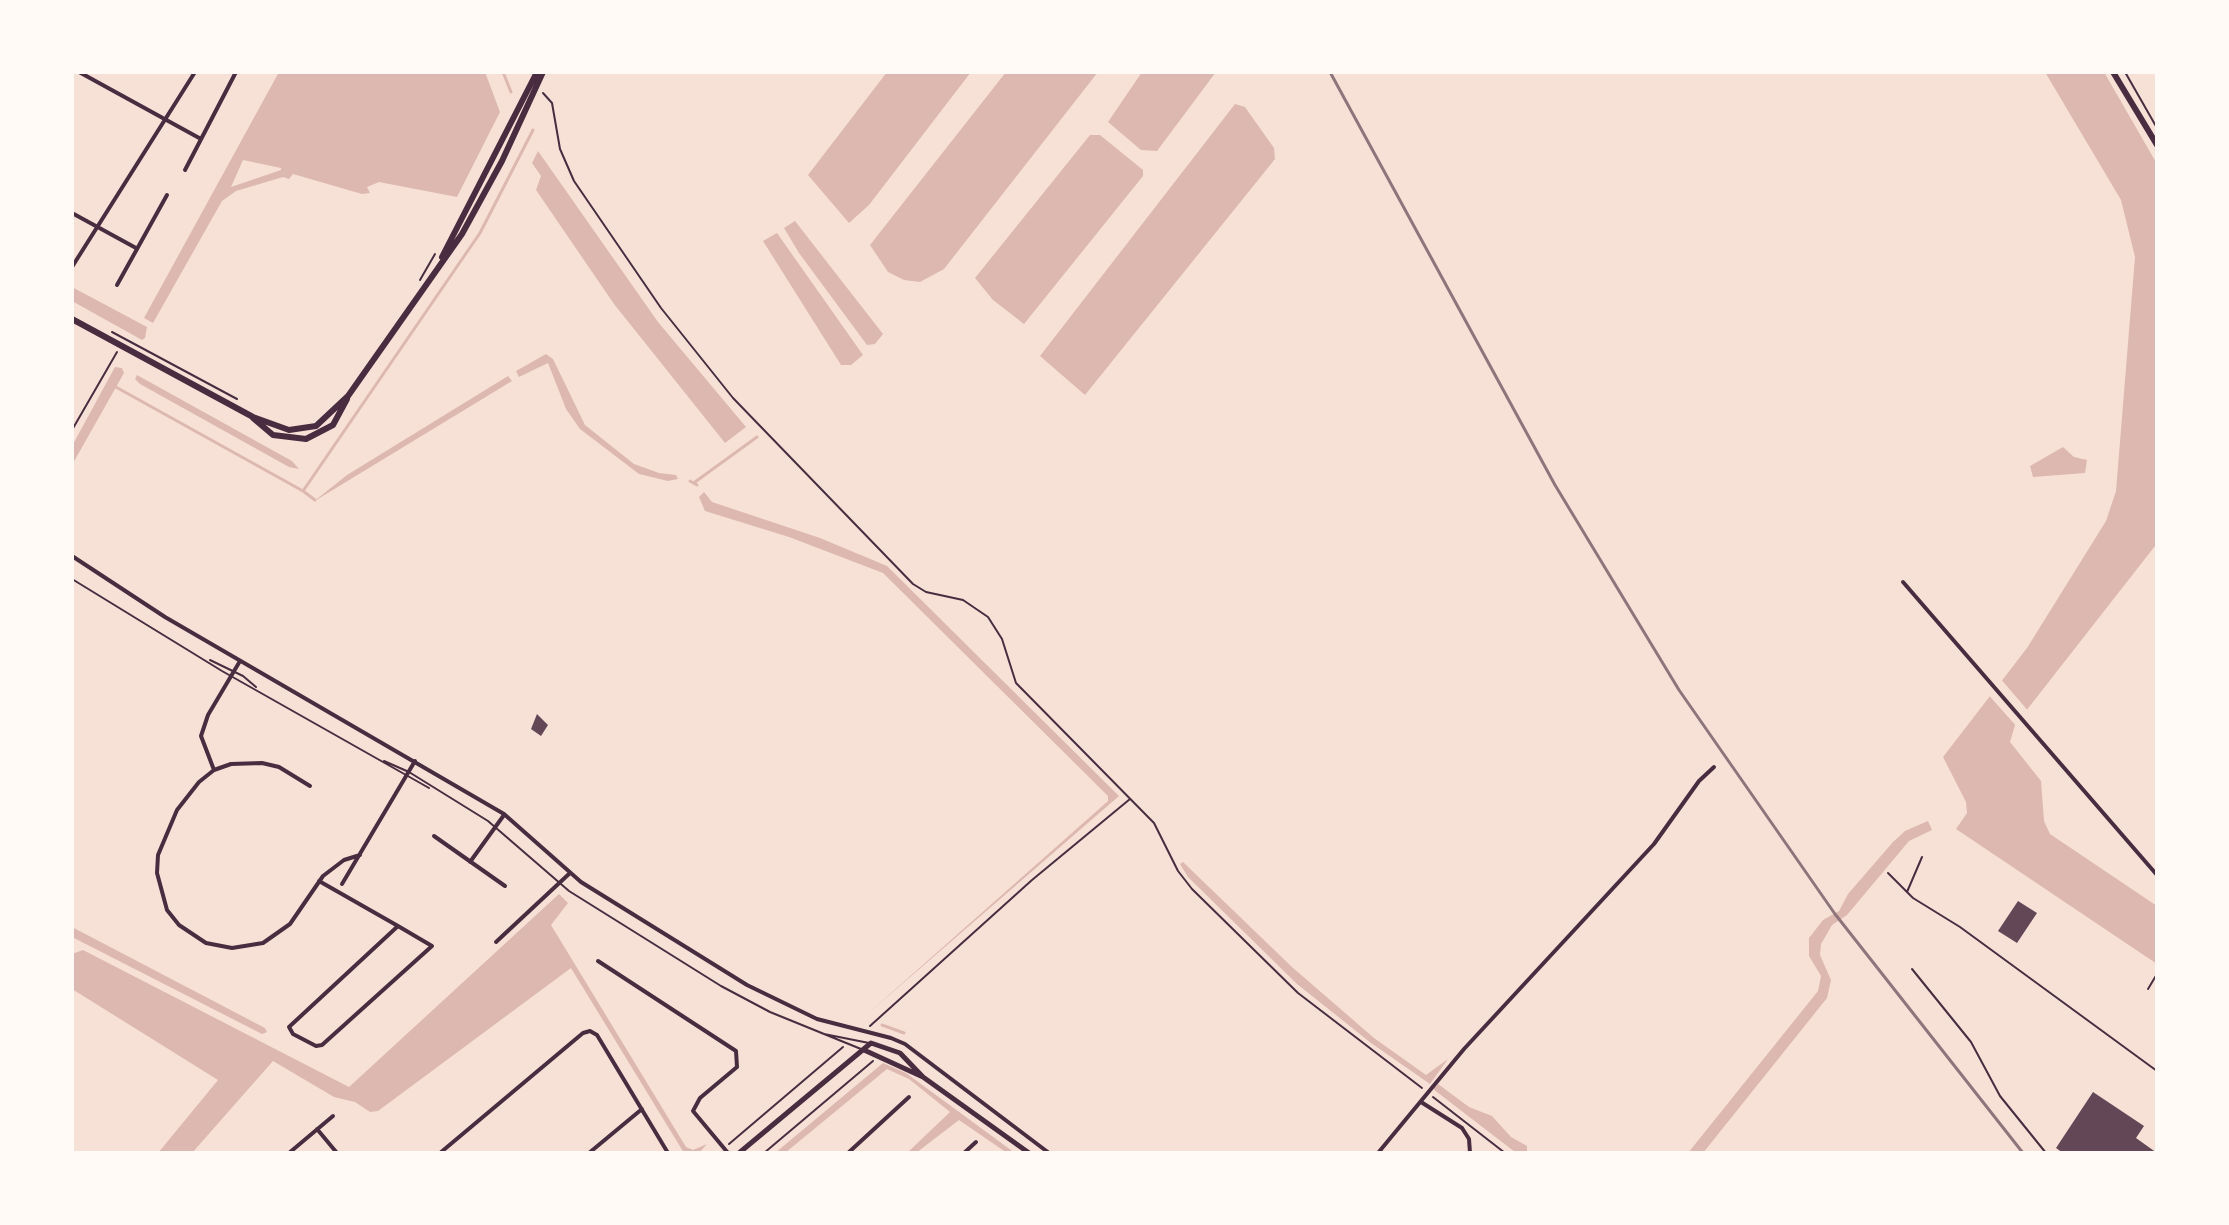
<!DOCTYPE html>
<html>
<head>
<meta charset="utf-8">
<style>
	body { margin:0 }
	#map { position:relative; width:2229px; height:1225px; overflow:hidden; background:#f7e1d7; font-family:Helvetica,sans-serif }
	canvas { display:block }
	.frame { position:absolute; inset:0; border:74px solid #fffaf5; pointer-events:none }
</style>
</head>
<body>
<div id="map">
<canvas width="2229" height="1225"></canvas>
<div class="frame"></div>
</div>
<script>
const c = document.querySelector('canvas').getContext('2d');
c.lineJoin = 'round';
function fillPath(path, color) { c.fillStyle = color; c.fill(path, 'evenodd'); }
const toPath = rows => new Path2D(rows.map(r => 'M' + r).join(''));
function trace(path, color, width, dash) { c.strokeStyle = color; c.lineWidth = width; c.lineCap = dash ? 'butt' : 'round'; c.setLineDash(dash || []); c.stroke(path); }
fillPath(toPath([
	[279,72,485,72,500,112,457,197,379,182,367,187,370,193,362,194,293,174,289,179,283,177,236,191,222,201,153,323,144,318],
	[243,160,281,168,281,170,231,187],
	[887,72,971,72,869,205,849,223,808,175],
	[1006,72,1098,72,944,269,920,282,904,280,888,272,870,245],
	[1142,72,1216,72,1157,151,1141,150,1108,122],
	[2045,72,2104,72,2157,164,2157,538,2155,546,2015,725,2010,742,2041,781,2044,821,2050,834,2157,906,2157,964,1956,829,1967,813,1966,802,1943,757,2027,648,2106,521,2116,491,2135,257,2121,200],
	[1235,104,1245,107,1274,148,1275,159,1085,395,1040,356],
	[1090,135,1100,135,1143,170,1143,176,1024,324,993,300,975,278],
	[538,151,658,322,746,427,725,443,614,304,536,190,541,176,532,163],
	[795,221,883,334,875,344,867,345,799,253,784,228],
	[777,233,863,355,851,365,841,365,763,241],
	[72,287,147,327,145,338,142,340,72,301],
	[546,354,553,359,585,425,634,464,659,473,676,475,678,479,668,481,639,474,580,429,566,409,548,363,519,377,516,371],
	[115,367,122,368,124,373,72,465,72,446],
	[137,375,292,461,299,469,289,467,140,384,135,379],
	[508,376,512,381,313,502,347,475],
	[2063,447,2074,457,2087,460,2085,473,2033,477,2030,466],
	[704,492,712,502,820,538,887,566,1119,796,864,1017,1108,801,1108,796,883,573,789,537,705,511,699,497],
	[1928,821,1932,830,1909,841,1847,915,1832,925,1821,944,1820,955,1831,980,1827,998,1703,1153,1688,1153,1818,991,1821,976,1809,956,1809,938,1823,920,1839,911,1848,894,1893,842,1905,831],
	[1183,862,1292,967,1374,1038,1426,1075,1448,1059,1430,1084,1371,1043,1297,984,1188,877,1180,864],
	[559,894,568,903,551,925,686,1147,693,1150,707,1144,699,1153,684,1153,571,968,378,1111,370,1112,355,1102,334,1097,273,1061,192,1153,158,1153,218,1080,72,989,72,954,83,950,349,1087],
	[72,927,265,1028,267,1032,262,1034,72,937],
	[883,1063,906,1073,1015,1153,1007,1153,959,1120,916,1153,907,1153,950,1112,909,1079,887,1069,785,1153,775,1153],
	[1438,1084,1469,1107,1492,1116,1511,1137,1527,1146,1527,1151,1517,1153,1511,1149,1433,1089]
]), '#dcb8b0');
fillPath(toPath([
	[1999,677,2030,713,2018,728,1985,691]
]), '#f7e1d7');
trace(toPath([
	[503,72,511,92],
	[114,386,303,491,480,233,533,130],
	[690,481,697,485],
	[695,482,757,437],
	[303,491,315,500],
	[882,1025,904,1033]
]), '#dcb8b0', 3);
fillPath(toPath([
	[537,714,548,725,541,736,531,729],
	[2018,901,2037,913,2017,943,1998,931],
	[2093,1092,2144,1126,2136,1138,2157,1153,2063,1153,2056,1148]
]), '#644757');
trace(toPath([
	[2125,72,2157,128],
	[543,93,552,103,560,149,574,181,661,308,733,398,913,584,926,592,963,600,988,617,1002,639,1016,683,1154,823,1178,871,1192,889,1298,993,1422,1088],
	[420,280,435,254],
	[112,332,237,399],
	[72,430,117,352],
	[2148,989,2157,974],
	[870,1026,1032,880,1130,799],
	[1433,1097,1505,1153],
	[729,1144,843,1047],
	[764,1153,873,1061]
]), '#4a2c40', 2);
trace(toPath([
	[72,579,222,671,429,788],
	[210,660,243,676,256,687],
	[384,761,409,772,488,821,569,891,721,986,770,1012,861,1049],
	[1888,873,1913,898,1960,927,2157,1071],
	[1907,892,1922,857],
	[1912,969,1971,1042,2000,1096,2046,1153],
	[824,1034,869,1043]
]), '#4a2c40', 2);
trace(toPath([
	[79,72,201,139],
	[185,170,236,72],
	[72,213,136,248],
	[72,267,195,72],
	[117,285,167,195],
	[72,556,165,617,504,814,581,882,747,985,817,1019,891,1038,905,1044,1049,1153],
	[1903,582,2157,875],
	[214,770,201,736,208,715,240,661],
	[310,786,279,767,262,763,231,764,214,770,199,782,177,810,158,855,157,873,167,910,179,925,206,943,232,948,263,943,290,924,323,876,344,860,360,855],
	[434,836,505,886],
	[470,862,504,815],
	[319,881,398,926],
	[342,884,415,761],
	[398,926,432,946,322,1045,316,1046,293,1034,289,1027,398,926],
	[496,942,570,873],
	[598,961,736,1051,737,1067,700,1098,693,1111,728,1153],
	[1421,1102,1462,1128,1469,1139,1470,1153],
	[317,1129,337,1153],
	[289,1153,333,1116],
	[440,1153,583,1033,590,1031,597,1035,668,1153],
	[589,1153,642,1109],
	[848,1153,909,1097],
	[964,1153,976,1142],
	[1378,1153,1464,1049,1654,844,1699,781,1714,767]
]), '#4a2c40', 4);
trace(toPath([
	[864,1050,923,1077,1029,1153],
	[739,1153,871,1043,900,1053,923,1077]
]), '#4a2c40', 5);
trace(toPath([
	[2113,72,2157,145],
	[442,257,537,72],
	[72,319,253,417,289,430,316,426,348,396,462,234,502,161,543,72],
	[253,418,273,435,306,439,333,425,347,399]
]), '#4a2c40', 6);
trace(toPath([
	[1330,72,1555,485,1679,690,1835,914,2023,1153]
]), '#8f747c', 3);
</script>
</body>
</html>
